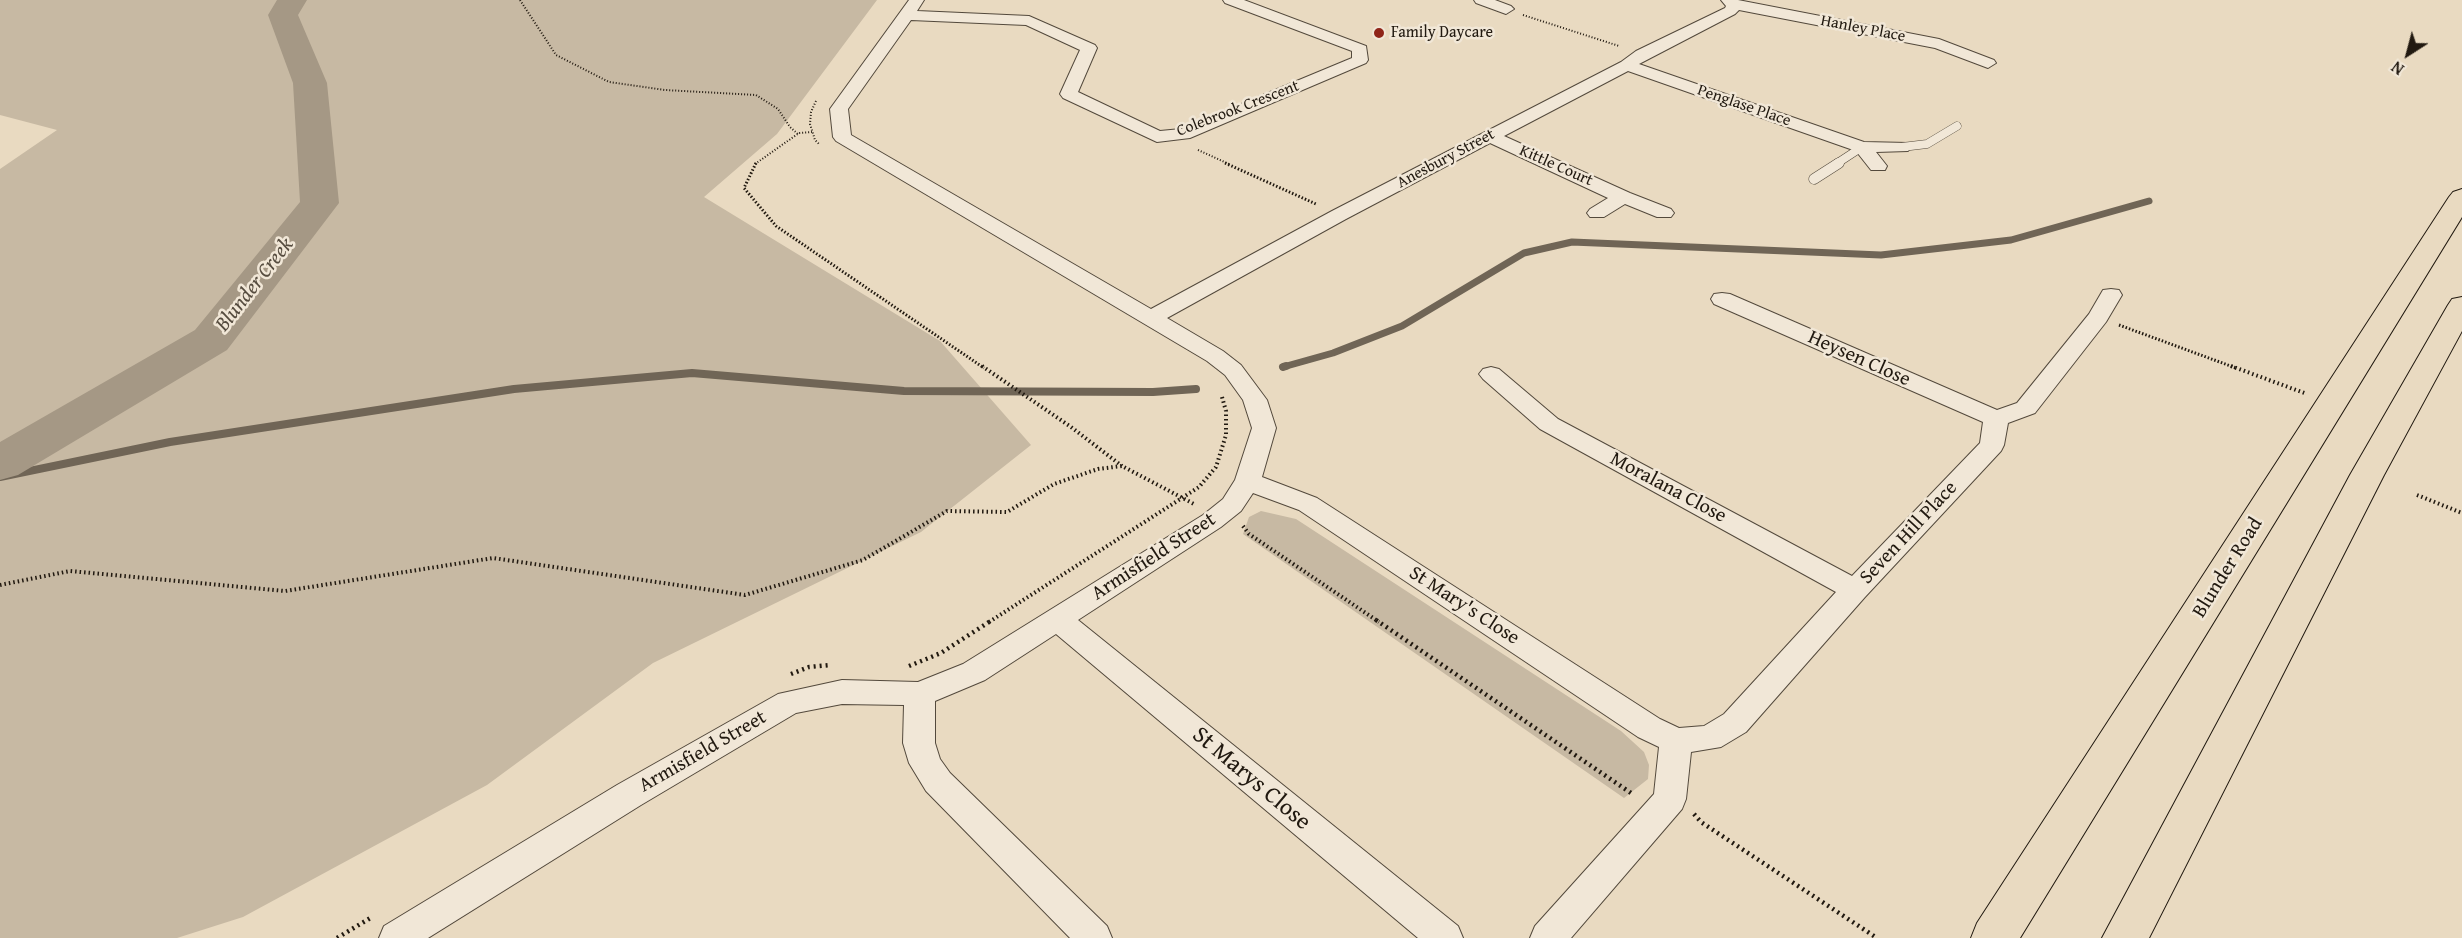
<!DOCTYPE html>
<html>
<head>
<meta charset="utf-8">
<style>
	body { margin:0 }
	#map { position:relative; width:2462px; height:938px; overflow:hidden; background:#e9dac1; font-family:"Gentium Book Plus",serif }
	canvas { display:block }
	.north { position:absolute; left:2378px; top:24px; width:60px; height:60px; -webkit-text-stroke:4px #f1e7d7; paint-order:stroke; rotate:216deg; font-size:16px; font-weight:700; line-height:24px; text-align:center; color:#211910 }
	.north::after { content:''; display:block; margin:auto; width:21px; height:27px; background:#211910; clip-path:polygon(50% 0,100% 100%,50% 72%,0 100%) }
</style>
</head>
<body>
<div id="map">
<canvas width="2462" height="938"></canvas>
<div class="north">N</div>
</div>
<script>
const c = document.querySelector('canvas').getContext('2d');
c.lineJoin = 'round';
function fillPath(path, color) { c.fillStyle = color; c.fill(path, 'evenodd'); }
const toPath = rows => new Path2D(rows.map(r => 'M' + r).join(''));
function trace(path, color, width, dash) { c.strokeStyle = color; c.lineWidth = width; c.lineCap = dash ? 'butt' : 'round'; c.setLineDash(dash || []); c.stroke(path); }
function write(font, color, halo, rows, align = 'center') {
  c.font = font + ' "Gentium Book Plus",serif'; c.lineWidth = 5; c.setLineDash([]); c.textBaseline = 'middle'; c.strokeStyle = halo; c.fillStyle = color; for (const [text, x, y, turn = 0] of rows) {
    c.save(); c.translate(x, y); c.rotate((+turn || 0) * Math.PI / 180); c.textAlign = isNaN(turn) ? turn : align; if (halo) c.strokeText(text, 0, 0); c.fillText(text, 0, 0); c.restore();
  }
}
fillPath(toPath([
	[0,0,877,0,777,134,704,197,940,341,1031,445,921,532,653,663,487,785,243,917,177,938,0,938,0,169,57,130,0,115],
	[1261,511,1296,519,1621,731,1644,752,1649,765,1648,779,1624,798,1243,534,1249,517]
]), '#c7b9a3');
trace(toPath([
	[1283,367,1333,353,1402,326,1524,253,1572,242,1881,255,2011,240,2149,201]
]), '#706556', 7);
trace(toPath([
	[1283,367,1286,366],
	[0,477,170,442,514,389,692,373,904,391,1153,392,1196,389]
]), '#706556', 8);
fillPath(toPath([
	[277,0,307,0,298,15,327,83,339,203,227,350,18,475,0,480,0,442,195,330,300,202,293,83,268,15,277,0]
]), '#a59885');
const serviceFar1 = toPath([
	[1902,147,1927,144,1957,126],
	[1836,164,1862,147]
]);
const service = toPath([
	[1814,179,1839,163]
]);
const minor = toPath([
	[909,0,924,0,917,11,1029,16,1095,45,1097,48,1078,92,1160,131,1181,129,1352,58,1352,51,1225,3,1223,0,1244,0,1366,46,1368,60,1366,63,1190,138,1157,142,1063,98,1060,94,1080,50,1026,25,911,20,848,109,851,135,1151,309,1332,211,1621,62,1636,51,1725,8,1726,6,1721,0,1738,0,1939,39,1994,60,1996,63,1988,68,1935,48,1739,10,1735,14,1639,64,1864,142,1908,143,1911,147,1908,151,1876,152,1887,166,1885,170,1871,170,1856,151,1628,71,1504,136,1630,193,1671,209,1674,213,1671,217,1657,217,1625,204,1604,217,1590,217,1587,213,1590,209,1608,198,1490,143,1346,219,1167,318,1223,351,1241,365,1267,400,1276,428,1262,477,1317,498,1660,719,1679,728,1704,726,1724,714,1836,592,1540,429,1483,379,1479,374,1483,369,1491,367,1499,369,1558,419,1852,576,1980,443,1983,422,1714,304,1711,299,1714,294,1722,293,1730,294,1997,410,2017,403,2089,314,2103,290,2111,289,2119,290,2122,295,2106,322,2035,413,2008,423,2004,445,2001,451,1865,597,1746,732,1721,747,1691,752,1686,799,1682,809,1571,938,1530,938,1535,926,1654,794,1659,747,1638,737,1299,510,1253,493,1241,511,1221,527,1078,620,1458,926,1463,938,1418,938,1056,634,985,680,935,701,935,743,940,759,950,773,1107,926,1112,938,1070,938,926,791,909,763,903,743,904,705,842,704,796,713,641,805,428,938,379,938,384,926,617,785,778,694,842,680,918,682,963,664,1203,515,1223,499,1235,480,1252,428,1243,400,1225,375,1207,361,836,141,833,137,830,109,909,0],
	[1474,0,1495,0,1511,6,1514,9,1506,14,1476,3,1474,0]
]);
const primary = toPath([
	[2462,189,2462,217,2020,938,1971,938,1977,923,2449,197,2453,192,2462,189],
	[2462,297,2462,331,2384,475,2149,938,2102,938,2350,475,2448,305,2452,299,2462,297]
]);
trace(serviceFar1, '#53493c', 9);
trace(service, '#53493c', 11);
trace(minor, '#53493c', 2);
trace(primary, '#211910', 2);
trace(toPath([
	[520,0,556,55,609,82,665,90,756,95,778,109,790,127,798,134],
	[1523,15,1619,46],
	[816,101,811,112,810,124,815,140,819,144],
	[1198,150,1229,164],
	[755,164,799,133,812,132]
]), '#211910', 2, [1, 2]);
trace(toPath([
	[756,163,744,188,776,226,984,368],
	[1225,163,1316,204],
	[2119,325,2236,368]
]), '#211910', 3, [1.5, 2]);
trace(toPath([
	[982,366,1071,427,1122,466],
	[2231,366,2307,394],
	[2417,495,2462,513],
	[1243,526,1249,534,1379,622],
	[0,585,70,571,285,591,493,558,745,595,863,560,947,511,1007,512,1054,484,1098,469,1122,466,1194,504],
	[989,622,1199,487,1216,467,1226,435,1226,411,1222,397]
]), '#211910', 4, [1.5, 3]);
trace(toPath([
	[1376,620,1634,795],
	[909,666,941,653,992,620],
	[791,674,809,667,830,665],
	[1694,814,1701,822,1877,938],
	[337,938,372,917]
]), '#211910', 4.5, [2, 4]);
trace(serviceFar1, '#f1e7d7', 8);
trace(service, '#f1e7d7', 10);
fillPath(minor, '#f1e7d7');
fillPath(primary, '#e9dac1');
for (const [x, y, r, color] of [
	[1379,33,6,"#8f2418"]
]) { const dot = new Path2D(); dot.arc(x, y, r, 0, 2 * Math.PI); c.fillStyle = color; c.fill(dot); trace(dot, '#f1e7d7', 2); }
write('16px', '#211910', '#f1e7d7', [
	["Hanley Place",1863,29,11],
	["Penglase Place",1744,106,19],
	["Colebrook Crescent",1238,109,-21],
	["Anesbury Street",1446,159,-28],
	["Kittle Court",1556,166,24]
]);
write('16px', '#211910', '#f1e7d7', [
	["Family Daycare",1391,33]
], 'left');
write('20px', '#211910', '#f1e7d7', [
	["Heysen Close",1859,359,24],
	["Moralana Close",1668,488,28],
	["Seven Hill Place",1909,533,-47],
	["Armisfield Street",1154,557,-33],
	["Blunder Road",2228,568,-58],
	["St Mary's Close",1464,606,33],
	["Armisfield Street",703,752,-30]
]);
write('italic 21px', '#564c3f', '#f1e7d7', [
	["Blunder Creek",255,285,-52]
]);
write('24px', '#211910', '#f1e7d7', [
	["St Marys Close",1251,779,40]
]);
</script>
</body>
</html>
